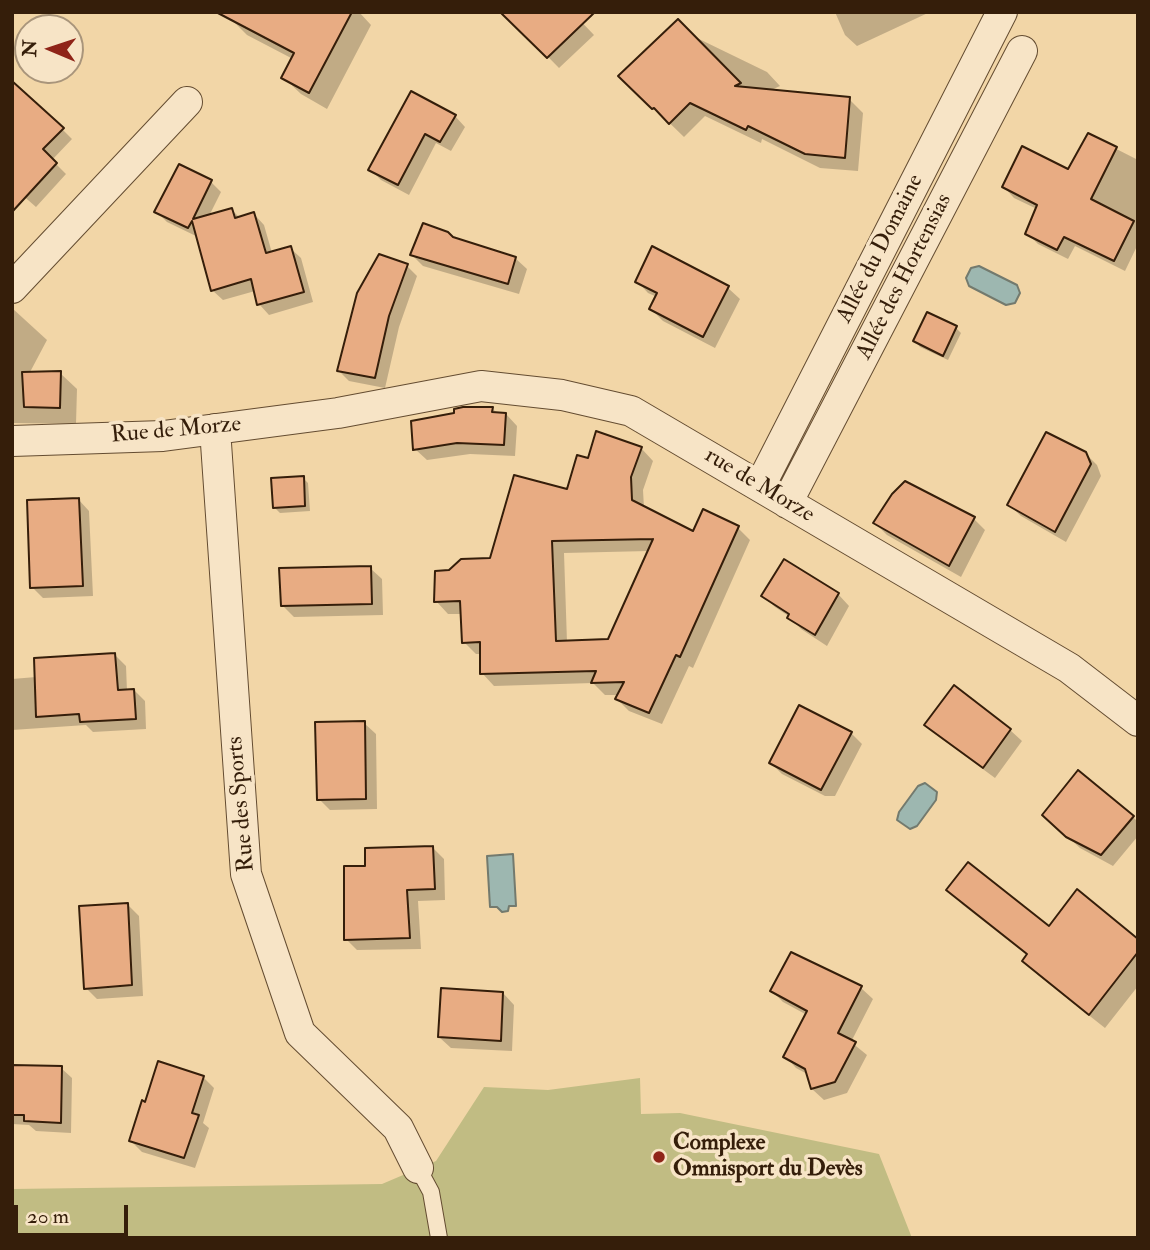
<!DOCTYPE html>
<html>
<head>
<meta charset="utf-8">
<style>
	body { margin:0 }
	#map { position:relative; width:1150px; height:1250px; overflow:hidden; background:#f2d6a7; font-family:"IM FELL Double Pica",serif }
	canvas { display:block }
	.frame { position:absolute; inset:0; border:14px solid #351e0a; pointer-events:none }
	.north { position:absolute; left:14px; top:14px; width:70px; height:70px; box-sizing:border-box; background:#f7e4c6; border:2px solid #a9957b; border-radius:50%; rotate:272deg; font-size:19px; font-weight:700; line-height:28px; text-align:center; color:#351e0a }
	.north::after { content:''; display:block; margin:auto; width:24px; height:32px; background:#8f2418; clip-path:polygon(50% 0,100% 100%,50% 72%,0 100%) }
	.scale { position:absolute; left:14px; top:1205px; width:114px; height:32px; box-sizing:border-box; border:4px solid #351e0a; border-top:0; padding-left:9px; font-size:21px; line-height:24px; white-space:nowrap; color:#351e0a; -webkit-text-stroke:5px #f7e4c6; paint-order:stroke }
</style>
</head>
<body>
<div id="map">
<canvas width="1150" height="1250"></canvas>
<div class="frame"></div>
<div class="north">N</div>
<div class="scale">20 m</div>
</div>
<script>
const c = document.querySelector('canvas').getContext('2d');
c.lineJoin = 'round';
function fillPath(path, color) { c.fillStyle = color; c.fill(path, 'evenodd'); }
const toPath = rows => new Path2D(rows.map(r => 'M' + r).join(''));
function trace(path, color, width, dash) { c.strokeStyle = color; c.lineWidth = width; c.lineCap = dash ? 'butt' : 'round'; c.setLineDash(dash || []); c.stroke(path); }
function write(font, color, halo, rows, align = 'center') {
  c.font = font + ' "IM FELL Double Pica",serif'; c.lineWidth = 7; c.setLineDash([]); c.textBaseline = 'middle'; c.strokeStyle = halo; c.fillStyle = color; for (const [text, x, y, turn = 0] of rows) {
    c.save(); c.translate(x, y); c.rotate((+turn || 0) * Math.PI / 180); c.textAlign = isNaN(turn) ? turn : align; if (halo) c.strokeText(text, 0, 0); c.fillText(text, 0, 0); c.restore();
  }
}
fillPath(toPath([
	[640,1078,641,1114,680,1113,879,1154,912,1238,12,1238,12,1189,382,1184,436,1161,484,1087,548,1090]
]), '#c1bc83');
const water = toPath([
	[979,266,1017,285,1020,293,1015,303,1006,305,969,286,966,278,971,268,979,266],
	[925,783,937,792,936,800,917,826,910,829,897,820,899,812,918,786,925,783],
	[513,854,516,906,509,906,508,911,502,912,497,907,490,907,487,856,513,854]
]);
fillPath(water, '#9db7b0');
trace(water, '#737a6e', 2);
fillPath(toPath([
	[233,12,359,12,371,25,327,109,301,94,283,77,293,59,247,35,230,18],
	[504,12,572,12,594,35,559,68],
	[835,12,930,12,857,46,845,35],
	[697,38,767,72,780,86,769,91,849,99,863,113,858,171,820,168,762,139,761,143,705,116,684,137,619,74],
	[412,93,455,116,465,127,451,151,436,143,409,195,381,180,371,170],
	[62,129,72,139,52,160,66,174,36,207,12,186,12,169],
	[1089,135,1138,160,1138,244,1125,271,1075,246,1068,259,1038,244,1027,233,1037,209,1014,198,1004,187,1069,172],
	[211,182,221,192,209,216,232,210,240,218,254,214,264,225,272,253,290,248,301,258,313,302,269,315,259,304,255,291,223,300,212,290,198,237,167,222,156,211],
	[454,240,515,258,527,269,519,294,423,266,412,255],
	[653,249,728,288,740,299,715,348,663,321,651,309,657,297,648,293,637,281],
	[407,266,417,276,399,327,385,388,349,381,339,371],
	[12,308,47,340,29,374,60,373,77,389,76,424,12,423],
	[956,328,961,333,948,360,920,347,915,341],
	[493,409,498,414,506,414,517,426,515,456,470,454,427,460,415,449],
	[641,448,653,461,643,490,644,508,694,533,738,528,750,540,693,668,689,666,662,724,629,711,617,699,620,695,605,695,593,683,494,686,482,673,482,654,476,654,464,642,463,614,448,614,436,601,449,572,491,560,569,492,590,460],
	[649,551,609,641,567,642,564,553],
	[1085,453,1097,465,1101,476,1066,542,1021,516,1009,505],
	[303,478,308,483,310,511,280,513,274,507],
	[78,499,89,511,93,596,43,598,32,587],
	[974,519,985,530,961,577,887,535,875,523],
	[370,568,382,579,383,615,294,617,282,605],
	[838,594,849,606,827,646,801,629,790,617,775,607,763,596],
	[115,655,126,666,127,691,134,690,145,701,146,729,93,732,86,725,12,730,12,679,36,677],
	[364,723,376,734,377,809,330,810,319,799],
	[927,725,1010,730,1022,741,995,778,938,736],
	[851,733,862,744,835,796,825,796,782,774,771,763],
	[1133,817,1138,822,1138,836,1113,866,1080,848,1056,826],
	[433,848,444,859,445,900,418,901,421,949,357,950,346,939,367,867],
	[948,890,1049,928,1138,941,1138,986,1105,1028,1039,976,1024,961,1028,956,963,905],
	[128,905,139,916,143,996,97,999,86,988],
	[792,955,861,988,873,999,851,1042,867,1055,847,1093,824,1100,812,1089,809,1075,796,1068,785,1056,807,1015,783,1002,772,991],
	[503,993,514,1005,512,1051,451,1048,439,1037],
	[12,1066,61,1068,72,1078,71,1133,36,1131,29,1125,12,1124],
	[203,1077,214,1088,203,1123,209,1128,195,1168,142,1152,131,1141,147,1104]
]), '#0003');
const building = toPath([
	[216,12,352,12,309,93,281,78,294,53,216,12],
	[500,12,595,12,547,58,500,12],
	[678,19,741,83,735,86,850,97,845,158,805,154,748,126,746,130,690,103,669,124,654,108,652,109,618,76,678,19],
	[12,81,64,128,43,149,57,163,12,212,12,81],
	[411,91,456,115,440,142,425,134,398,185,368,170,411,91],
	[1088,133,1117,147,1091,199,1134,221,1114,261,1064,237,1057,250,1025,234,1037,205,1002,187,1022,146,1068,169,1088,133],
	[179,164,212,180,193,219,232,208,235,218,254,212,266,253,291,246,304,292,257,305,251,279,211,291,192,221,188,228,154,212,179,164],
	[423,223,448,232,453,237,516,257,508,284,410,255,423,223],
	[652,246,729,286,703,337,649,309,657,293,635,282,652,246],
	[379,254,408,264,389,316,375,378,337,371,357,293,379,254],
	[927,312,957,326,943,356,913,341,927,312],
	[61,371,60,408,24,407,22,372,61,371],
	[463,407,493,407,492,412,506,413,504,445,457,443,413,450,411,421,454,413,454,409,463,407],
	[596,431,642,447,631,477,632,500,693,531,703,509,739,526,680,657,676,655,649,713,615,699,624,682,591,683,596,671,480,674,480,642,462,643,460,601,434,602,435,571,449,570,461,559,490,558,514,475,567,489,577,455,588,458,596,431],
	[653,539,608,639,556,641,552,541,653,539],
	[1046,432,1086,452,1091,464,1055,532,1007,505,1046,432],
	[304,476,305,506,273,508,271,478,304,476],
	[905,481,975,517,949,566,873,523,892,494,905,481],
	[79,498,83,586,30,588,27,500,79,498],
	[784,559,839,593,815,635,787,618,789,614,761,596,784,559],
	[371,566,372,604,281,606,279,568,371,566],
	[115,653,118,690,134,689,136,719,80,722,79,714,36,717,34,658,115,653],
	[954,685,1011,729,983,768,924,725,954,685],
	[799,705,852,732,821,790,769,763,799,705],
	[365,721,366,799,317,800,315,722,365,721],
	[1078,770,1134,816,1101,855,1066,837,1042,815,1078,770],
	[433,846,435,889,407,890,410,938,344,940,344,866,365,866,365,848,433,846],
	[968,862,1049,926,1077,889,1138,939,1138,952,1089,1015,1022,961,1027,954,946,890,968,862],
	[128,903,132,985,84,989,79,906,128,903],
	[791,952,862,986,838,1033,856,1042,835,1082,811,1089,805,1069,783,1057,807,1011,770,991,791,952],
	[441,988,503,992,501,1041,438,1037,441,988],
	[158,1061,204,1076,192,1113,199,1115,184,1158,129,1141,142,1100,145,1102,158,1061],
	[12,1065,62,1066,61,1123,24,1121,24,1115,12,1115,12,1065]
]);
fillPath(building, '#e8ac83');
trace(building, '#351e0a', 2);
const service = toPath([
	[418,1168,431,1192,439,1238]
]);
const minor = toPath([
	[12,288,187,102],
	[215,429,246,874,300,1033,398,1128,418,1168],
	[12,441,163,436,338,413,481,386,562,395,631,411,1069,668,1138,721],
	[760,486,1002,12],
	[787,503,1022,51]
]);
trace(service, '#644c31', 18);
trace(minor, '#644c31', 32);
trace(service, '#f7e4c6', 16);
trace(minor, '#f7e4c6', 30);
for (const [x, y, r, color] of [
	[659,1157,7,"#8f2418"]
]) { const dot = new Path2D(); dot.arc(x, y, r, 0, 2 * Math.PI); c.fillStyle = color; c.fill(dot); trace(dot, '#f7e4c6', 2.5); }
write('23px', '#351e0a', '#f7e4c6', [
	["Allée du Domaine",881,249,-63],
	["Allée des Hortensias",905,277,-63],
	["Rue de Morze",176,431,-5],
	["rue de Morze",759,486,31],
	["Rue des Sports",242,804,-95]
]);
write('bold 23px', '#351e0a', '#f7e4c6', [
	["Complexe",673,1144],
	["Omnisport du Devès",673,1170]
], 'left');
</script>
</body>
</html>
